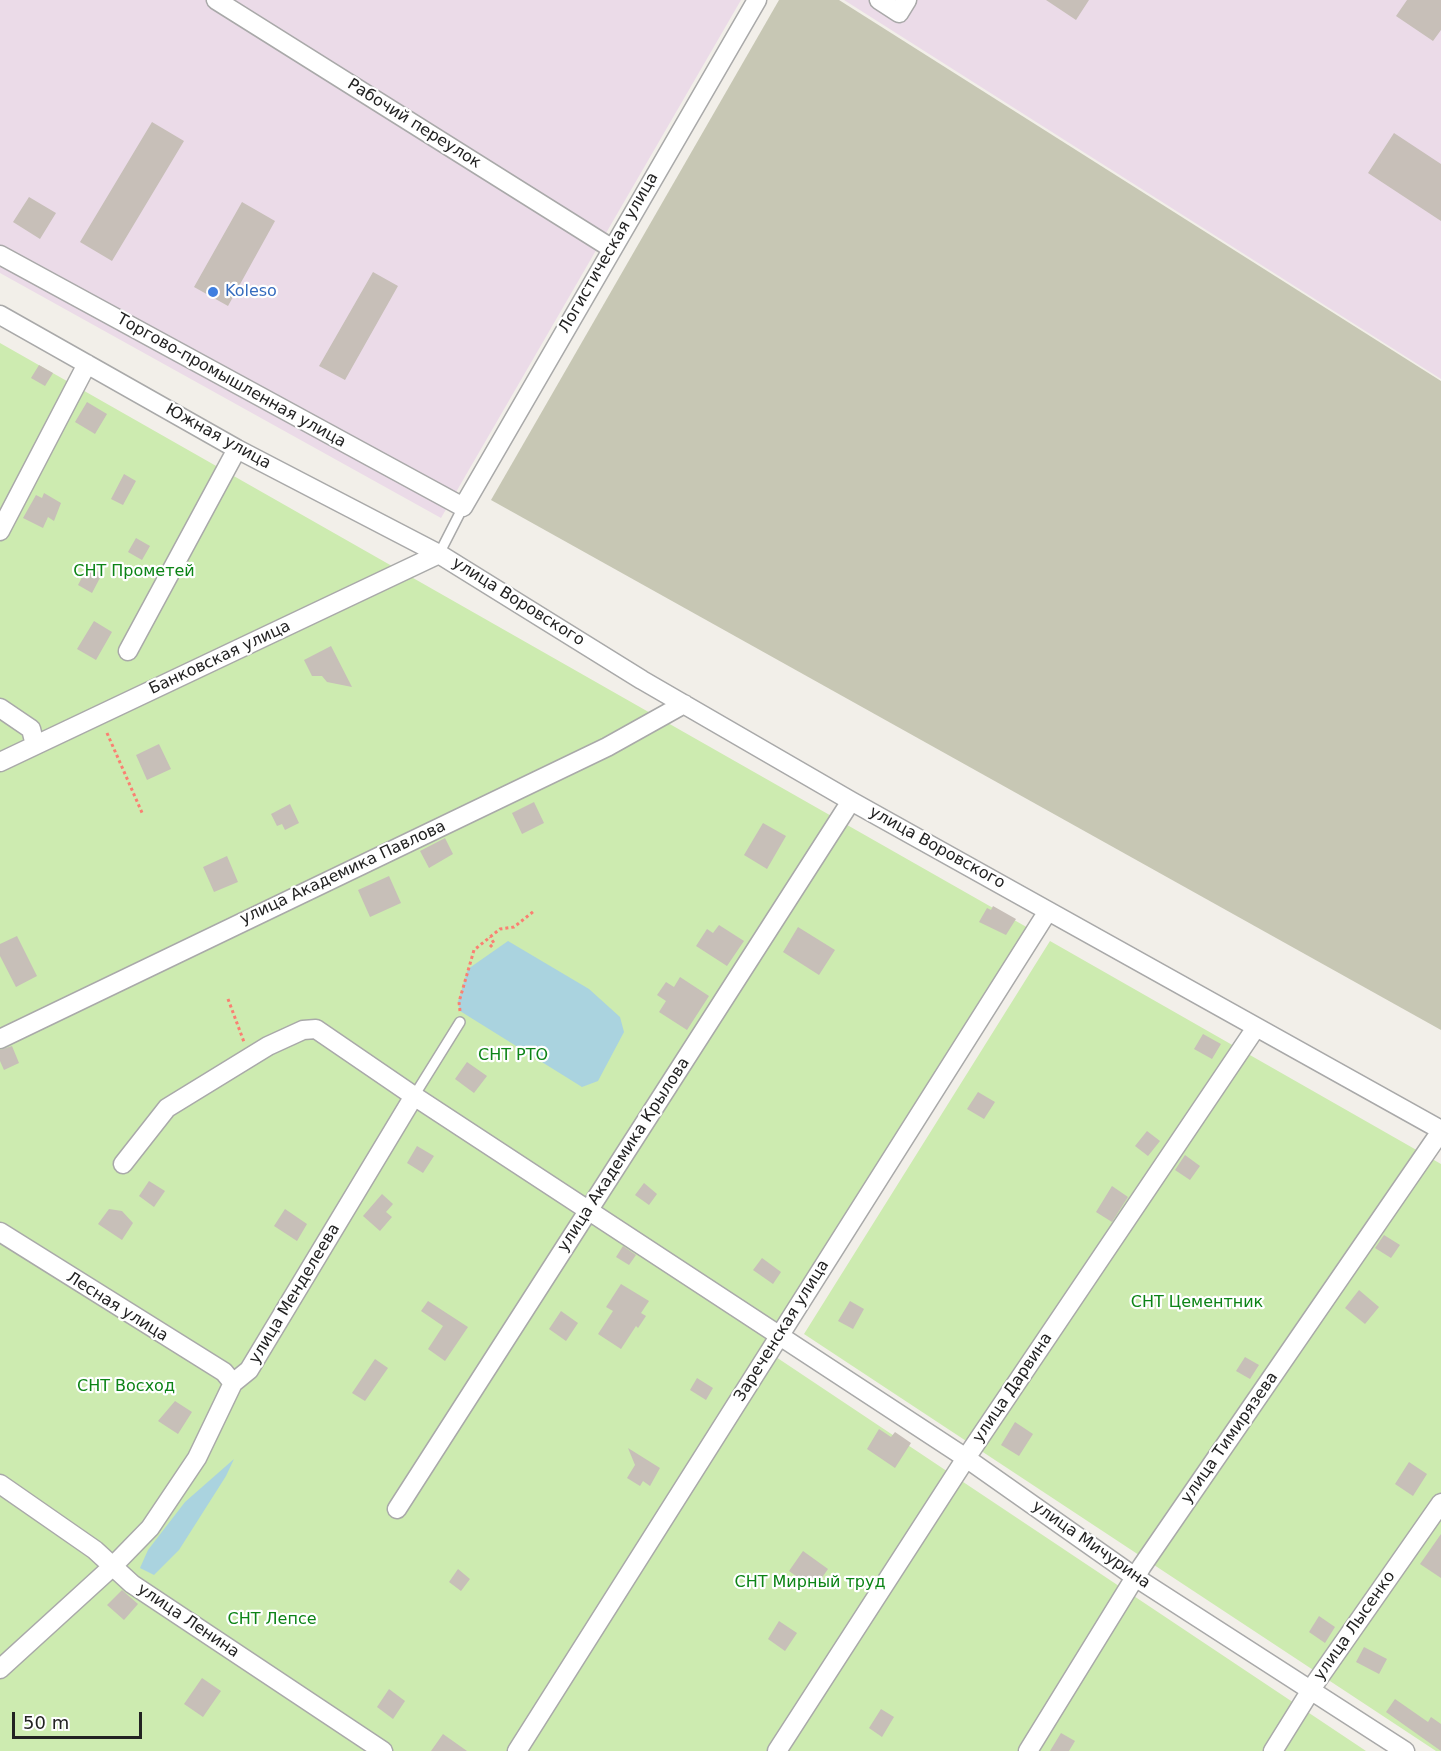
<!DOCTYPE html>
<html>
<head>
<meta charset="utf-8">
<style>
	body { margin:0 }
	#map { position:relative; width:1441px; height:1751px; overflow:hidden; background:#f2efe9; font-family:"DejaVu Sans",sans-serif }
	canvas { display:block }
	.scale { position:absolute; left:12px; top:1712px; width:130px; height:27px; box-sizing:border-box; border:3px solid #222; border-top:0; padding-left:8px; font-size:18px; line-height:21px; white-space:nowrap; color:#222; -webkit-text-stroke:4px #fff; paint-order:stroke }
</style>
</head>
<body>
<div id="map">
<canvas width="1441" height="1751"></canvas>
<div class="scale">50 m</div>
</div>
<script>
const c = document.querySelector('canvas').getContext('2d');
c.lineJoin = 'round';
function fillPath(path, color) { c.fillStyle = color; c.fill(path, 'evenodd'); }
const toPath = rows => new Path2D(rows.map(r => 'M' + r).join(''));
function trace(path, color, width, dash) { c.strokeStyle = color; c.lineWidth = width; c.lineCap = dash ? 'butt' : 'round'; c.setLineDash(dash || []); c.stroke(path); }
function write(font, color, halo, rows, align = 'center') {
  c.font = font + ' "DejaVu Sans",sans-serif'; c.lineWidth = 4.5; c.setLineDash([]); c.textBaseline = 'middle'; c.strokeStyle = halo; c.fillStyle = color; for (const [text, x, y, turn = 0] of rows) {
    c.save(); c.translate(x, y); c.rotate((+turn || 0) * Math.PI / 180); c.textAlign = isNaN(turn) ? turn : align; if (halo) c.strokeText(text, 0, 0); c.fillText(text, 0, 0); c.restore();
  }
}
fillPath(toPath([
	[0,0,741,0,441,518,0,273],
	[844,0,1441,0,1441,379]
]), '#ebdbe8');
fillPath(toPath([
	[779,0,839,0,1441,381,1441,1030,491,500]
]), '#c7c7b4');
fillPath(toPath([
	[0,343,1030,929,761,1347,1366,1751,0,1751],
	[1050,941,1441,1164,1441,1751,1436,1751,804,1334]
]), '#cdebb0');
fillPath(toPath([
	[508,941,589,989,620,1017,624,1032,598,1081,582,1087,460,1011,458,1002,468,969],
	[234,1459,226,1476,179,1550,154,1575,140,1568,148,1550,185,1502]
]), '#aad3df');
fillPath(toPath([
	[1046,0,1089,0,1076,20],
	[1407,0,1441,0,1441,30,1433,41,1396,16],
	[152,122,184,141,112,261,80,242],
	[1394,133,1441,164,1441,221,1368,173],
	[29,197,56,213,40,239,13,222],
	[242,202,275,221,228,306,194,287],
	[373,272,398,286,345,380,319,366],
	[39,365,53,373,45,386,31,378],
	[87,402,107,414,95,434,75,422],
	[124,474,136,481,123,505,111,499],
	[44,493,61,503,54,521,48,517,43,528,23,518,36,495,42,498],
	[136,538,150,546,142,560,128,552],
	[88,566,102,574,92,593,78,585],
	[94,621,112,632,96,660,77,649],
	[331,646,352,687,327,682,322,676,312,676,304,660],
	[159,744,171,769,147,780,136,755],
	[534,802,544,823,522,834,512,813],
	[290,804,299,823,285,830,282,824,277,826,271,814],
	[763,823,786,836,767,869,744,855],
	[445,838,453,854,429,868,420,851],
	[227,856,238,882,214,892,203,867],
	[389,876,401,903,370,917,358,890],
	[993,906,1016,919,1006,935,979,922,987,908,991,910],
	[719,925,744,941,727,966,696,946,707,929,713,933],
	[798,927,835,950,819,975,783,952],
	[17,936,37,976,16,987,0,956,0,944],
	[680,977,709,996,687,1030,659,1012,666,1001,657,995,666,982,674,987],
	[1203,1034,1221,1044,1212,1059,1194,1049],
	[12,1046,19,1063,4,1070,0,1061,0,1050],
	[467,1062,487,1076,474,1093,455,1079],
	[978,1092,995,1102,984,1119,967,1109],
	[1147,1131,1160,1141,1148,1156,1135,1146],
	[417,1146,434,1156,423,1173,407,1163],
	[1185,1155,1200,1166,1190,1180,1175,1170],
	[149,1181,165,1191,154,1207,139,1196],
	[644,1183,657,1194,649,1205,635,1195],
	[1112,1186,1128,1197,1112,1222,1096,1212],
	[382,1194,393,1204,386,1212,392,1217,380,1231,363,1216],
	[109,1209,122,1211,133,1223,122,1240,98,1224],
	[285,1209,307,1224,297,1241,274,1226],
	[1384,1235,1400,1245,1391,1258,1375,1248],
	[623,1246,636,1255,629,1265,616,1257],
	[762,1258,781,1272,773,1284,753,1270],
	[621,1284,649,1301,641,1313,646,1316,638,1328,636,1326,621,1349,598,1334,613,1311,606,1307],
	[1359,1290,1379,1307,1365,1324,1345,1308],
	[428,1301,468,1327,445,1361,428,1349,443,1326,421,1311],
	[850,1301,864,1309,853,1329,838,1321],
	[561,1311,578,1323,566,1341,549,1329],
	[1245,1357,1259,1365,1250,1379,1236,1371],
	[375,1359,388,1368,365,1401,352,1393],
	[697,1378,713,1388,706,1400,690,1390],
	[175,1401,192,1412,178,1434,158,1421],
	[1015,1422,1033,1434,1019,1456,1001,1445],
	[879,1429,891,1437,895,1432,911,1443,895,1468,867,1449],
	[628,1448,660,1468,650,1486,643,1481,640,1486,627,1478,635,1465],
	[1409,1462,1427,1474,1413,1496,1395,1484],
	[1441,1534,1441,1578,1420,1564],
	[803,1551,828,1569,814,1589,789,1571],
	[458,1569,470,1579,461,1591,449,1582],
	[122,1590,138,1604,124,1620,107,1605],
	[1319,1616,1335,1627,1325,1643,1309,1632],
	[779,1621,797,1633,785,1651,768,1639],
	[1364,1647,1387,1659,1379,1674,1356,1662],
	[202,1678,221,1691,203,1717,184,1704],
	[389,1689,405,1701,393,1719,377,1707],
	[1395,1699,1428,1722,1431,1717,1441,1724,1441,1751,1386,1712],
	[881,1709,894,1717,882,1737,869,1728],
	[1061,1733,1075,1741,1069,1751,1050,1751],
	[443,1734,467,1751,431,1751]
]), '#c7bfb8');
const service = toPath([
	[439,554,463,507],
	[414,1096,460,1022]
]);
const minor = toPath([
	[216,0,611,248],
	[879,0,899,13,907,0],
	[0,255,463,507,757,0],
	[0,315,237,449,439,554,642,680,851,801,1441,1130],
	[0,531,87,364],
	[128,651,237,449],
	[0,708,31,729,35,745],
	[0,762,439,554],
	[0,1039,607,747,684,704],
	[123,1164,167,1108,268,1046,303,1030,316,1029,414,1096,966,1458,1135,1577,1405,1751],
	[0,1232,224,1372,233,1383],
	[0,1484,95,1550,132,1584,383,1751],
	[397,1509,851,801],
	[0,1669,113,1566,150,1528,197,1458,233,1383,249,1370,414,1096],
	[517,1751,1048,911],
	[777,1751,970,1452,1255,1029],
	[1028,1751,1142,1566,1441,1131],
	[1273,1751,1316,1682,1441,1503]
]);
trace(service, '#a9a9a9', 12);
trace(minor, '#a9a9a9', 21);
trace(toPath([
	[107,733,143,815],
	[490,947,494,943,490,937],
	[228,999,244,1042],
	[460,1011,459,1002,474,950,500,929,514,927,534,911]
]), '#fa8072', 3, [3, 3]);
trace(service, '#fff', 9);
trace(minor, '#fff', 18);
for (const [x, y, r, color] of [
	[213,292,6,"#3f7fe0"]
]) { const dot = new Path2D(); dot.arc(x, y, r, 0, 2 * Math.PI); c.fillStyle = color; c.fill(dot); trace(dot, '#fff', 2); }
write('16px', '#222', '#fff', [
	["Рабочий переулок",414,124,32],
	["Логистическая улица",609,253,-60],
	["Торгово-промышленная улица",231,381,29],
	["Южная улица",218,437,29],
	["улица Воровского",518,602,32],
	["Банковская улица",220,658,-25],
	["улица Воровского",937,848,29],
	["улица Академика Павлова",343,873,-25],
	["улица Академика Крылова",624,1155,-57],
	["улица Менделеева",295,1294,-59],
	["Лесная улица",117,1307,32],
	["Зареченская улица",782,1331,-58],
	["улица Дарвина",1013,1388,-56],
	["улица Тимирязева",1230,1438,-55],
	["улица Мичурина",1091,1545,35],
	["улица Ленина",188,1621,34],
	["улица Лысенко",1355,1626,-55]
]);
write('16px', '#366cbe', '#fff', [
	["Koleso",225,292]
], 'left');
write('16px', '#0c8416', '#fff', [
	["СНТ Прометей",134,572],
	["СНТ РТО",513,1056],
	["СНТ Цементник",1197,1303],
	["СНТ Восход",126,1387],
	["СНТ Мирный труд",810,1583],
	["СНТ Лепсе",272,1620]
]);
</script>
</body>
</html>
